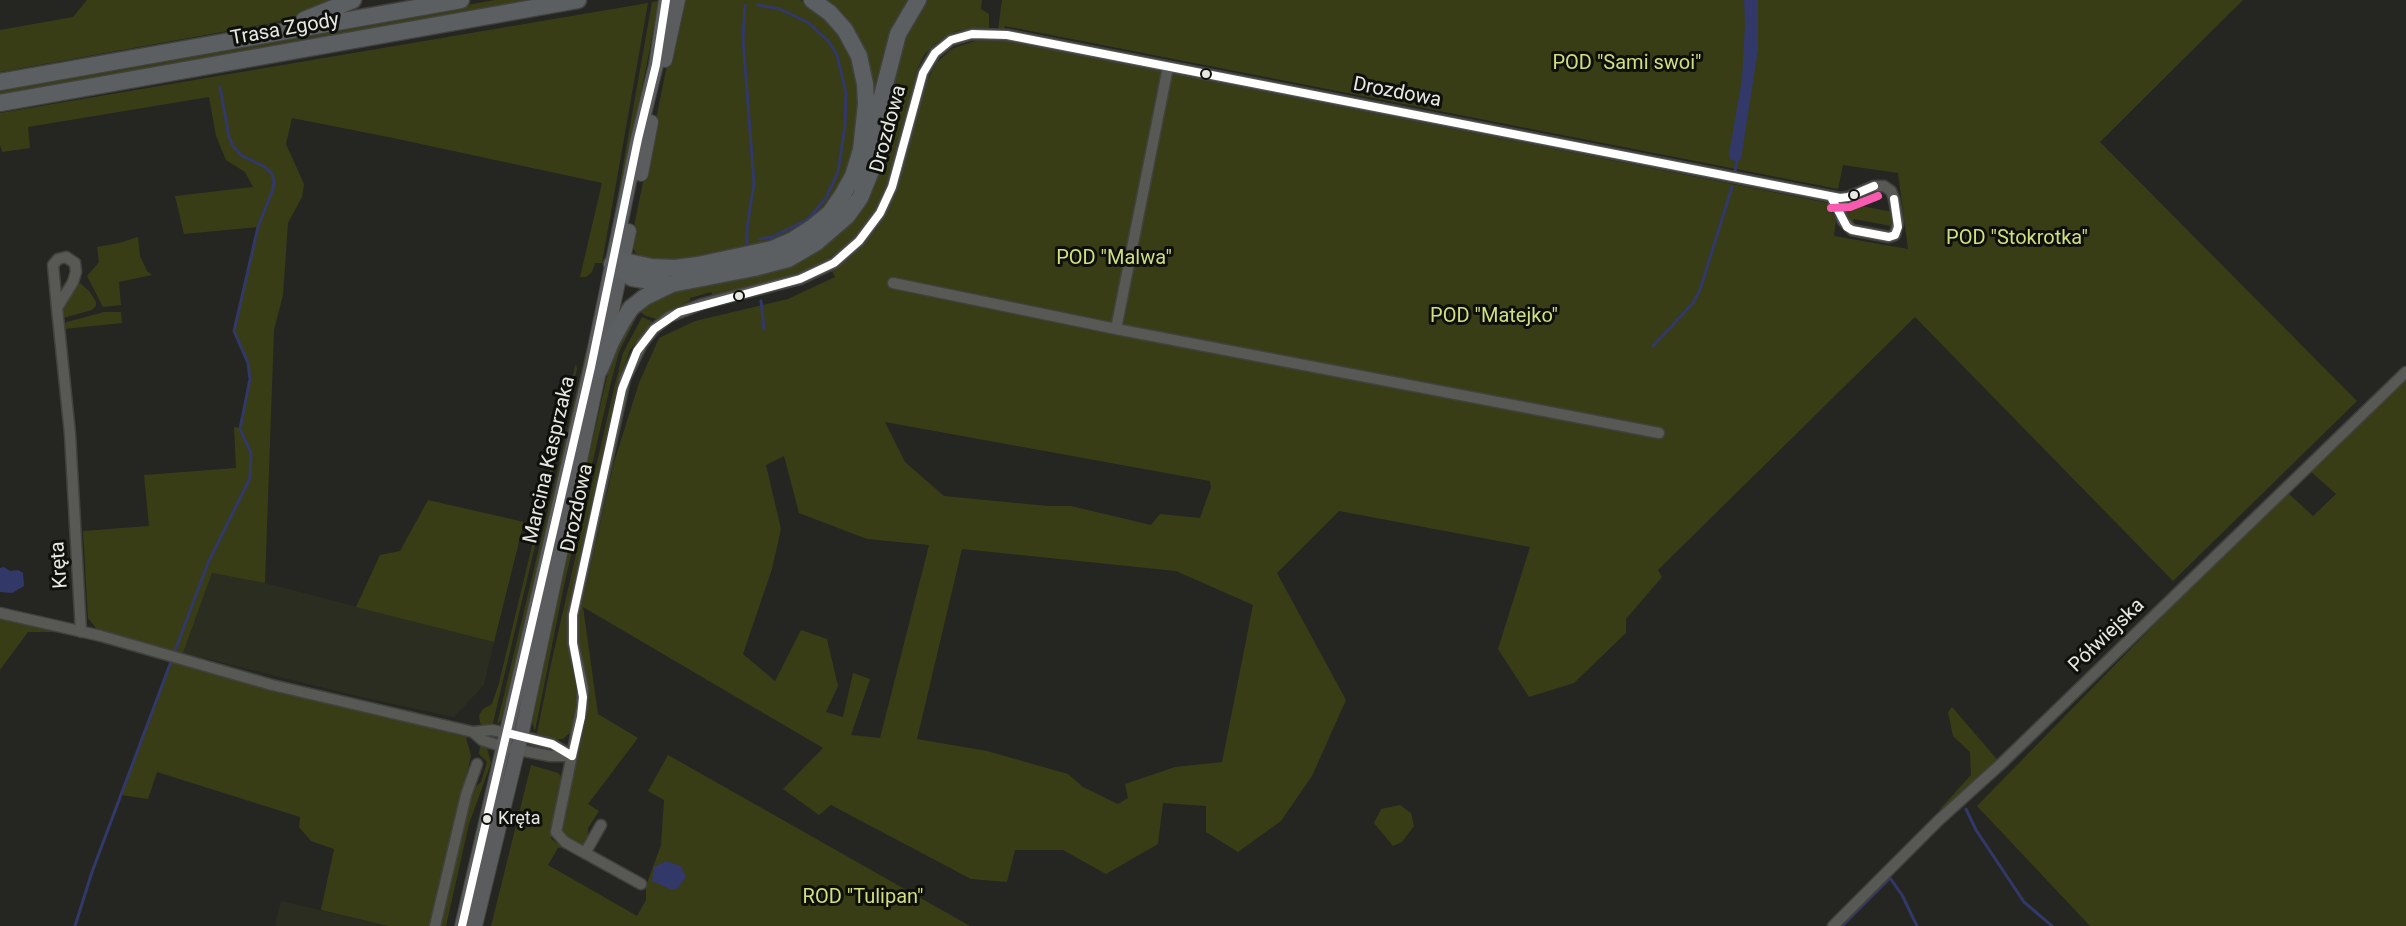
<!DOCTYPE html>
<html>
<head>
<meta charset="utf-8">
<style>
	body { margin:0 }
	canvas { display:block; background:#252521 }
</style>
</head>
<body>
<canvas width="2406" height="926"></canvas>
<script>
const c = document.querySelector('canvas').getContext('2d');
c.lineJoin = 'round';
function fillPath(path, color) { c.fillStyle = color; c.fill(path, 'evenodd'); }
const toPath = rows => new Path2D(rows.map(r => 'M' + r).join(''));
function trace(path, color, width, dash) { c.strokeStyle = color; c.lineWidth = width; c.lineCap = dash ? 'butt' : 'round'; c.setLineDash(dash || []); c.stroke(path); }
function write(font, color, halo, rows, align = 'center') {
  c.font = font + ' Roboto,sans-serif'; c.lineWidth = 6; c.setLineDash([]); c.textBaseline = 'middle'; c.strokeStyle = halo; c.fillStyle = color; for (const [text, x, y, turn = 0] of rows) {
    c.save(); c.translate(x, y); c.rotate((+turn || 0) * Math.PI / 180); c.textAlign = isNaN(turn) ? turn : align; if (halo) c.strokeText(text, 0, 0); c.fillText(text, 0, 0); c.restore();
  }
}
fillPath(toPath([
	[212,573,265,583,494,642,484,685,454,717,361,697,183,653],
	[281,901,388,926,275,926]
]), '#2a2d20');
fillPath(toPath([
	[87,0,342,0,316,12,272,23,0,72,0,30,73,17],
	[495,0,543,0,0,97,0,87],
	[683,0,800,0,809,4,829,22,845,43,858,69,860,93,853,156,847,178,813,222,781,240,737,252,685,259,645,259,636,253,632,247,633,231,673,36],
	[822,0,911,0,898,20,884,59,863,174,849,201,836,220,813,240,781,256,747,265,689,276,648,276,649,272,685,272,717,267,779,251,810,235,831,218,847,199,866,146,871,92,867,63,854,36,838,15],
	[924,0,982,0,981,9,989,14,989,28,976,28,956,31,936,43,924,55,917,70,891,173,879,203,867,225,854,240,813,269,788,279,713,296,711,292,690,298,690,301,656,319,644,315,638,309,648,301,851,219,902,37],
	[1002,0,2243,0,2100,142,2357,401,2173,581,1915,317,1658,570,1662,577,1626,619,1626,633,1574,683,1529,697,1498,649,1530,547,1339,511,1277,573,1346,700,1312,776,1281,821,1238,852,1206,832,1206,806,1163,803,1158,844,1106,874,1063,850,1015,850,1007,882,971,879,831,805,819,815,783,789,823,748,583,607,598,714,638,738,588,804,599,811,588,828,588,838,585,844,580,845,567,840,560,831,588,705,588,686,579,647,578,622,614,462,639,383,659,338,695,321,788,299,835,277,832,271,851,257,876,230,889,205,902,173,923,89,937,62,953,48,978,40,1002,40,1828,203,1836,220,1834,236,1908,249,1898,173,1843,165,1838,189,1005,26,1004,30,998,29],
	[885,422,1210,481,1211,487,1200,518,1160,514,1151,525,1071,506,1048,506,944,496,905,462],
	[784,456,799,513,867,539,929,545,880,738,851,735,870,679,853,673,843,717,826,712,838,686,827,639,801,630,775,681,743,654,772,569,781,529,766,465],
	[962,549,1176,571,1253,605,1222,762,1175,767,1125,784,1128,798,1118,804,1083,787,1068,774,987,751,917,739],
	[659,1,604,284,602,284,652,2],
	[648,3,602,263,595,263,592,272,586,277,580,277,602,183,393,138,292,118,286,144,304,184,302,197,288,223,283,295,274,330,265,583,212,573,183,653,171,653,99,632,88,618,83,531,149,526,144,475,236,468,234,427,240,428,250,379,248,363,234,331,258,227,184,234,175,196,253,187,245,172,226,160,216,136,209,97,28,127,30,148,2,152,0,145,0,113],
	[1850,204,1888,211,1891,212,1893,223,1891,226,1854,219,1852,225,1845,215,1847,206],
	[138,237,140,256,147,271,152,275,119,282,121,305,103,307,87,276,99,262,97,247,119,243],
	[80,283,90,292,96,302,96,306,92,310,63,318,61,315,65,302],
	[600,292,602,293,505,713,503,719,497,724],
	[104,312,121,312,122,323,64,329,64,324,67,322],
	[633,315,636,318,619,352,612,378,563,590,535,731,531,720,550,624,607,377,613,352],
	[642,317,653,322,630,350,621,374,569,612,567,639,578,690,572,731,563,739,551,739,537,733,551,664,614,388,623,353],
	[576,363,577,369,492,727,483,726,480,723,479,715,483,709,492,704,499,683],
	[2406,376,2406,926,2090,926,1977,806,2243,534,2288,493,2313,516,2336,494,2309,470],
	[428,500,524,522,494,642,356,607,380,555,400,551],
	[0,613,81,632,28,632,0,670],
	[171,660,466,737,471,756,431,926,388,926,321,910,334,849,311,841,299,827,300,817,157,772,148,799,121,795],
	[1952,707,2001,764,1936,817,1941,808,1971,775,1970,752,1953,736,1948,712],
	[480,744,487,748,491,763,469,824,446,926,438,926,472,790,481,782,487,762,479,754],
	[668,755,970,926,491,926,531,765,558,773,564,780,551,839,564,847,558,848,548,865,637,916,646,900,646,886,661,845,664,800,648,791],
	[1400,805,1411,813,1414,826,1402,842,1393,846,1374,823,1381,809]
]), '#383d16');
fillPath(toPath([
	[1744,0,1758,0,1758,50,1741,159,1737,162,1730,159,1729,154,1742,79,1745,24],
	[4,567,10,571,18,570,23,573,24,586,12,593,0,592,0,568],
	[666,861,681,866,686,877,678,888,672,890,652,881,654,867]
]), '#323868');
trace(toPath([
	[745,5,743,39,754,183,747,228,747,245],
	[758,5,780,9,809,23,829,42,837,55,846,93,845,126,838,172,826,198,808,219,772,237,760,239],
	[1735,171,1737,160],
	[761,301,764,329],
	[1653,346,1693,303,1700,290,1732,187],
	[1966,809,1976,830,2024,902,2052,926],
	[75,926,92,872,208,563,250,478,251,453,240,429,250,379,248,363,234,331,258,227,273,189,274,181,272,174,265,167,241,155,233,146,229,137,220,87],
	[1842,926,1890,878,1902,895,1917,926]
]), '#323868', 3);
const minor = toPath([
	[893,283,1116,329,1168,67],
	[57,308,53,265,58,259,66,257,75,263,76,272,73,282,57,308,70,434,81,632],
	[1116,329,1659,433],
	[0,613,101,636,272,685,473,732,492,730,521,736,552,744,572,756],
	[473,732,482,740,504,747,550,756,572,756],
	[585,853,601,825],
	[641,884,565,842,556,832,582,707,583,688,573,643,573,615,625,379,642,344,654,329,669,317,702,304,800,279,834,263,859,241,880,213,892,187,923,73,935,53,951,40,972,34,1007,35,1840,198,1848,197,1874,186,1884,186,1891,191,1894,199,1898,223,1895,235,1889,237,1852,230,1843,221,1838,207,1831,197],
	[435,926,466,795,477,764],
	[1833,926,1939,820,2001,764,2406,372]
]);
const major = toPath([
	[665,60,678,0],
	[641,174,651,122],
	[462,926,591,367,638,139,656,65,666,0],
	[475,926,521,736,629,231]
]);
const highway = toPath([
	[304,20,353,0],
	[0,82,461,0],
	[0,103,578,0],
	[668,284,632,278,612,264,619,260,652,267,675,268,698,265,772,249,793,240,813,227,830,213,843,194,853,176,861,150,866,104,865,84,859,56,845,30,830,13,812,0],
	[600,369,611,342,622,322,631,308,645,297,672,284,754,268,788,259,817,242,847,216,860,198,871,171,881,100,898,34,918,0]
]);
trace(minor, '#41423e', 13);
trace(major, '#41423e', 16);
trace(highway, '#41423e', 19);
trace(minor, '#585955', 10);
trace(major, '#5b5c5d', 14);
trace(highway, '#5c5f62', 16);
trace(toPath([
	[1831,197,1847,227,1852,230,1889,237,1895,235,1898,227,1894,199],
	[507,733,552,744,572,756],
	[572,756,581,717,583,697,573,643,573,615,622,389,637,351,654,329,679,312,800,279,834,263,859,241,880,213,892,187,923,73,935,53,951,40,972,34,1007,35,1840,198,1848,197,1874,186],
	[462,926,591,367,638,139,656,65,666,0]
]), '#fff', 8);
trace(toPath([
	[1831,208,1850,207,1878,196]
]), '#f75aaf', 8);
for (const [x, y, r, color] of [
	[1206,74,5,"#e7e8e2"],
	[1854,195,5,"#e7e8e2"],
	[739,296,5,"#e7e8e2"],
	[487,819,5,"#e7e8e2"]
]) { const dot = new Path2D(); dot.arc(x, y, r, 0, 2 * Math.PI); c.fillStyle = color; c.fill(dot); trace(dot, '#0f100c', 2); }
write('18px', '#e7e8e2', '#0f100c', [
	["Kręta",498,819]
], 'left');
write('20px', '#e7e8e2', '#0f100c', [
	["Trasa Zgody",285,30,-10],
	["Drozdowa",1397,93,11],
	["Drozdowa",889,129,-75],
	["Marcina Kasprzaka",550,460,-77],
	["Drozdowa",578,508,-78],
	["Kręta",60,565,-94],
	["Półwiejska",2107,636,-44]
]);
write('20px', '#d0df80', '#0f100c', [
	["POD \"Sami swoi\"",1627,64],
	["POD \"Stokrotka\"",2017,239],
	["POD \"Malwa\"",1114,259],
	["POD \"Matejko\"",1494,317],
	["ROD \"Tulipan\"",863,898]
]);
</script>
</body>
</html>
